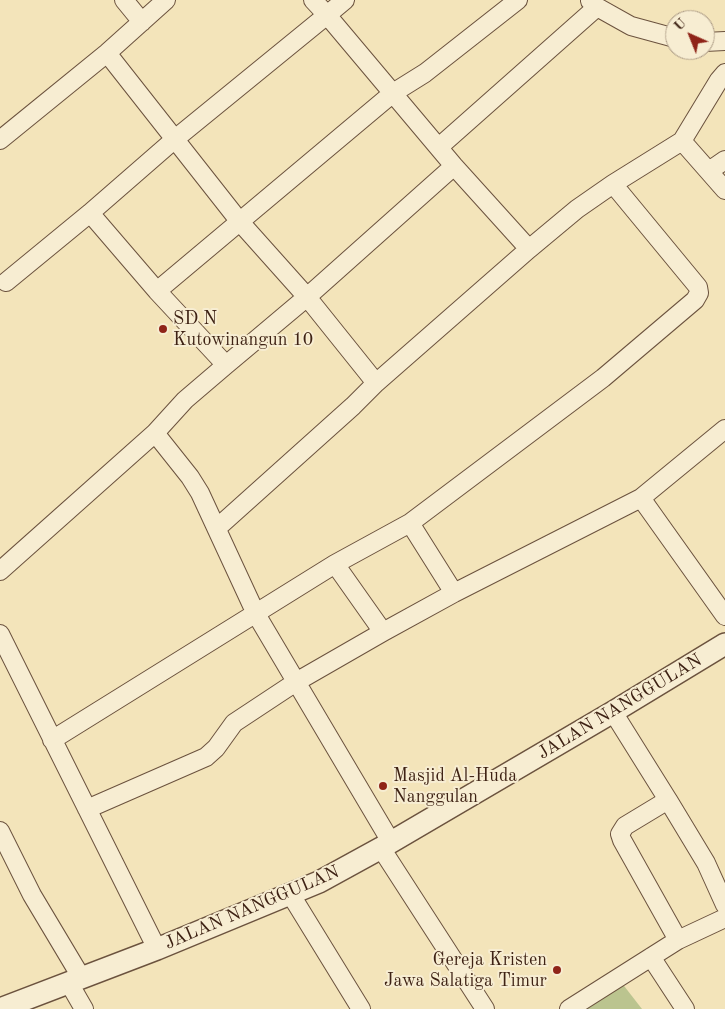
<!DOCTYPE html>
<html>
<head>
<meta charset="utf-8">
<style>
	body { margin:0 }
	#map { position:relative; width:725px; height:1009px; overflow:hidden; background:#f3e4ba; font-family:"Old Standard TT",serif }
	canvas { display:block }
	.north { position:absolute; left:665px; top:10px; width:50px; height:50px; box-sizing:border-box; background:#f7edd2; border:1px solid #ad9c86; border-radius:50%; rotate:316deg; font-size:14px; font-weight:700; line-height:20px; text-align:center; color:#3e2214 }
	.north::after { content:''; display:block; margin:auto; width:18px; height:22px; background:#8f2418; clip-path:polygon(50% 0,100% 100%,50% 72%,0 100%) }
</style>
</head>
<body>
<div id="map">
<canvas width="725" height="1009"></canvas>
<div class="north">U</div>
</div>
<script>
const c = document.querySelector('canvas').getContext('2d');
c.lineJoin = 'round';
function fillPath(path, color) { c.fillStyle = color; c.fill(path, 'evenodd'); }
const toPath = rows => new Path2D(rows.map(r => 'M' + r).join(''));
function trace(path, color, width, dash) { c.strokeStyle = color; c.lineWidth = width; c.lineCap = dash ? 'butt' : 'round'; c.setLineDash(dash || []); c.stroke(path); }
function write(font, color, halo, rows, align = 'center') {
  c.font = font + ' "Old Standard TT",serif'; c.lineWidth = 4; c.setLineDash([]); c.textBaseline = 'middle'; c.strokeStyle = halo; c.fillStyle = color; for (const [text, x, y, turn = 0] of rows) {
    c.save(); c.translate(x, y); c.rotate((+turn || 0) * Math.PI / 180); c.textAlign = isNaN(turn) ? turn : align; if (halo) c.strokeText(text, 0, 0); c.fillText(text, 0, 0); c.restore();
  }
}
fillPath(toPath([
	[621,982,642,1009,577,1009]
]), '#bbc48f');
const minor = toPath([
	[124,0,142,22],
	[313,0,327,15,345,0],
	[590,1,597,7,631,26,675,38],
	[705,42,725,41],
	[107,53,240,222,307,297,376,383],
	[0,140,107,53,166,0],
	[682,141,725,190],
	[439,147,597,7],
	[709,171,725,160],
	[90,213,157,291,226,365],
	[6,282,90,213,175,139,327,15,454,166,529,249],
	[157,291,393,93,425,73,518,0],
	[155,433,190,477,200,493,256,614,391,842],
	[641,498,725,616],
	[217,528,353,406,376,383,529,249,577,209,613,184,682,141,719,80,725,73],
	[335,564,383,632],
	[0,571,155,433,185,400,226,365,307,297,454,166],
	[454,593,410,523,603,378,695,300,699,293,698,287,613,184],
	[0,634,157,949],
	[52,740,335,564,410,523],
	[668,800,706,863,725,905],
	[87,809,206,757,216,748,234,723,296,682,383,632,454,593,641,498,725,429],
	[0,831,32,895,81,977],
	[381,848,485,1009],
	[291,895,361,1009],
	[678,940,725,918],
	[651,957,685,1009],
	[69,983,84,1009],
	[569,1009,678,940,622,840,620,834,625,826,668,800,613,712]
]);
const tertiary = toPath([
	[0,1009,157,949,319,882,381,848,613,712,725,644]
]);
trace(minor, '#6b523e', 20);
trace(tertiary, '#6b523e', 24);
trace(minor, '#f7edd2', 18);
trace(tertiary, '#f7edd2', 21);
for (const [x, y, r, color] of [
	[163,329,5,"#8f2418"],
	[383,786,5,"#8f2418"],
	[557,970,5,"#8f2418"]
]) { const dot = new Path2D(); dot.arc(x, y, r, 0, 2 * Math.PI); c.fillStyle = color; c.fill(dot); trace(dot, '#f7edd2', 2); }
write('18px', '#3e2214', '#f7edd2', [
	["SD N",173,319],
	["Kutowinangun 10",173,340],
	["Masjid Al-Huda",393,776],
	["Nanggulan",393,797],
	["Gereja Kristen",547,960,"right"],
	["Jawa Salatiga Timur",547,981,"right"]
], 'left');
write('18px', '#3e2214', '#f7edd2', [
	["JALAN NANGGULAN",620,707,-31],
	["JALAN NANGGULAN",252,908,-23]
]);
</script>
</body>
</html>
